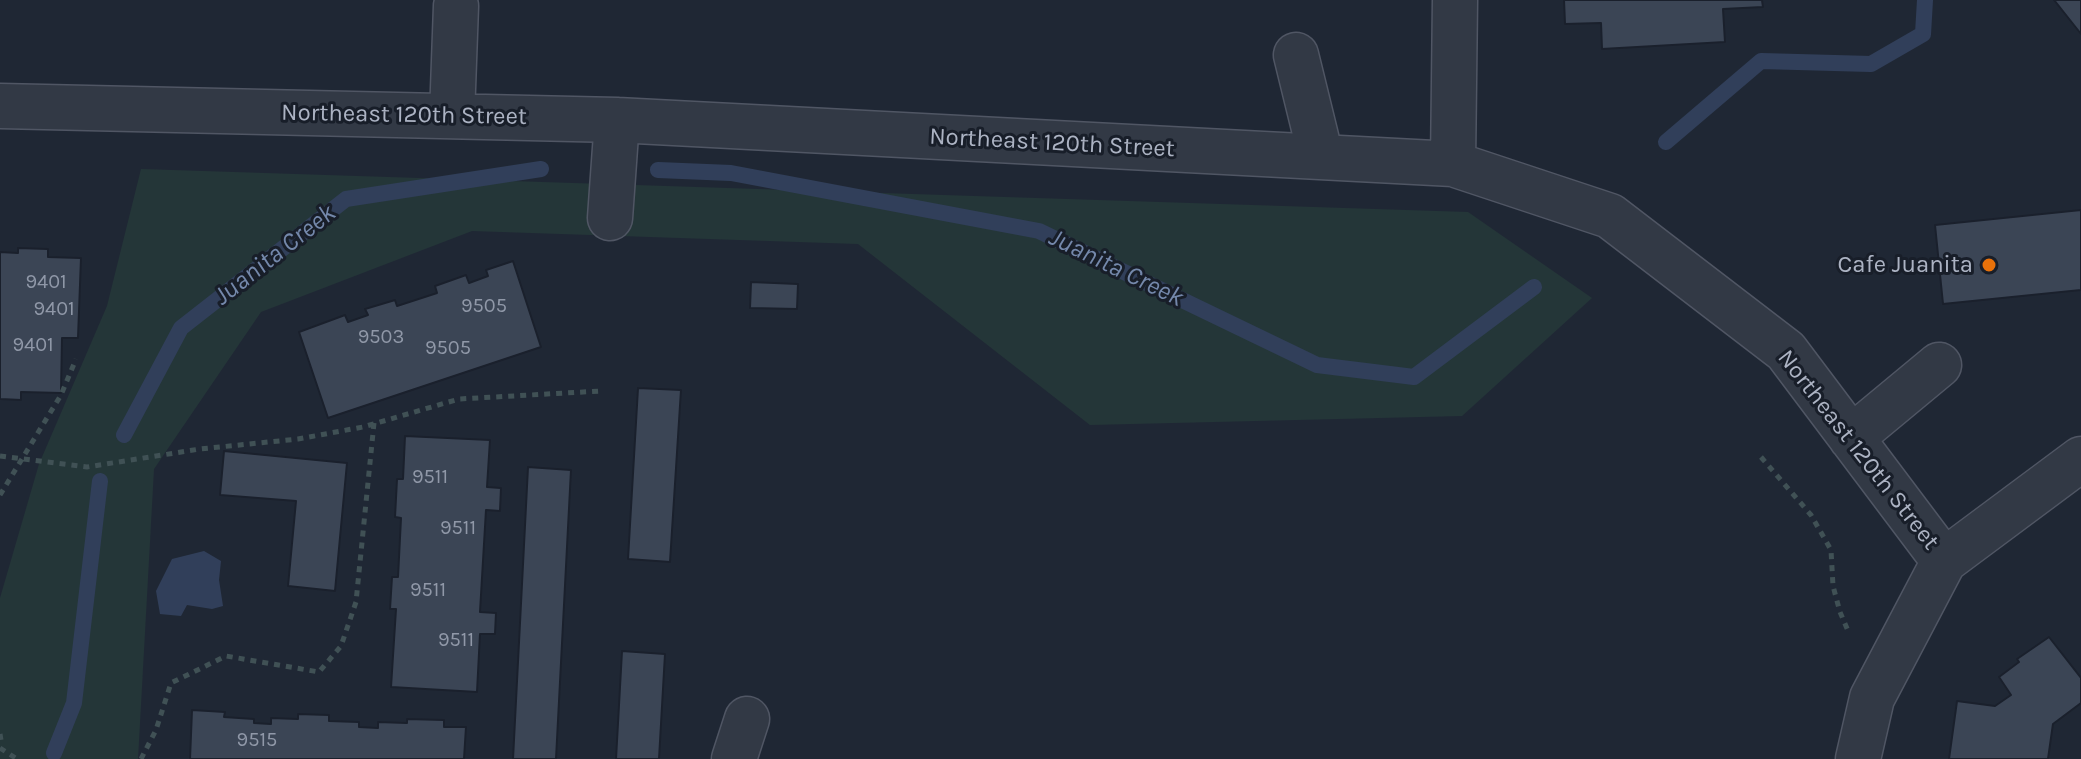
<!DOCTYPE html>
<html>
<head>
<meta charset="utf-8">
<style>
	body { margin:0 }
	canvas { display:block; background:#1f2734 }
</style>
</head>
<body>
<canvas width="2081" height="759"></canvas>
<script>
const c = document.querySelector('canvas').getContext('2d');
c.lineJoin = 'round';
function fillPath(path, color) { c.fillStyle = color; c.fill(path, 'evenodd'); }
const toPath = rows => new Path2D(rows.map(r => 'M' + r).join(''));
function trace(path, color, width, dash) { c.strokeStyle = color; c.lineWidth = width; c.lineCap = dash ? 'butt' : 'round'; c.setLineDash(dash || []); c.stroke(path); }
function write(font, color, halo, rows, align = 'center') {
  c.font = font + ' Karla,sans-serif'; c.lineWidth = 6; c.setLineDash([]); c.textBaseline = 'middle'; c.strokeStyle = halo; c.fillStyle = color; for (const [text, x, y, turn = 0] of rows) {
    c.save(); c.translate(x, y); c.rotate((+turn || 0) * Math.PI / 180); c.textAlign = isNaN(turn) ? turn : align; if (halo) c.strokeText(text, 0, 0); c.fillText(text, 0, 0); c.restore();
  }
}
fillPath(toPath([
	[141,169,1468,212,1592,298,1462,416,1090,425,858,244,472,231,261,312,154,469,138,759,0,759,0,598,39,464,107,306]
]), '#243638');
fillPath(toPath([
	[204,551,221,561,219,580,223,606,212,609,187,605,181,616,160,614,156,591,172,559]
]), '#313f5a');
trace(toPath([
	[1666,142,1761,61,1871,64,1923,34,1925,0],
	[658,170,731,173,1039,231,1317,365,1414,377,1534,287],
	[124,435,181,328,346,199,541,169],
	[54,753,74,703,100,481]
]), '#313f5a', 16);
const building = toPath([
	[1564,0,1762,0,1763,7,1723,9,1725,42,1602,49,1601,23,1565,24,1564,0],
	[2054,0,2081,0,2081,34,2054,0],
	[2081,210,2081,290,1943,304,1935,225,2081,210],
	[18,248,48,249,48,257,81,258,78,338,62,338,61,393,21,392,21,400,0,399,0,252,18,253,18,248],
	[513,261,541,347,328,418,299,332,345,315,348,322,368,315,365,309,395,300,397,306,437,293,435,286,466,275,469,283,488,276,486,270,513,261],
	[751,282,798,284,797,309,750,308,751,282],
	[638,388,681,390,670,562,628,559,638,388],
	[405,436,490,440,487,487,501,488,500,511,486,510,480,612,496,613,495,634,480,634,477,692,391,687,396,609,390,609,392,577,398,577,401,518,395,517,397,479,403,479,405,436],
	[224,451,347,463,335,591,288,586,296,501,220,495,224,451],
	[528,467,571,470,556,759,513,759,528,467],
	[2049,637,2081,678,2081,703,2053,724,2048,759,1949,759,1957,701,1995,706,2011,695,1999,677,2019,662,2017,659,2049,637],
	[622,651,665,654,659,759,616,759,622,651],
	[192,710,225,712,224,717,254,719,254,723,271,724,271,718,298,719,298,714,329,715,329,721,359,722,359,727,378,728,378,722,407,723,407,719,444,720,444,727,466,727,464,759,190,759,192,710]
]);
fillPath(building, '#3b4555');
trace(building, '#1a202c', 2);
const minor = toPath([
	[1296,55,1321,157],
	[0,106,617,120,1453,164,1610,216,1786,351,1944,561],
	[452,116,456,6],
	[1453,164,1455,0],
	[610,218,617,120],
	[1851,438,1939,365],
	[734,759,747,719],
	[1858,759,1872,698,1944,561,2081,459]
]);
trace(minor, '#505664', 47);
trace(toPath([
	[0,456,87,467,200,449,298,439,363,427,459,399,601,391],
	[1761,457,1811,515,1831,550,1833,586,1840,612,1849,633],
	[0,495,61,395,76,359],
	[0,734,2,746],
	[0,748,17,759],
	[141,759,156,730,171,683,226,656,319,672,341,646,356,602,374,423]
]), '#405155', 5, [6, 6]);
trace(minor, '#323945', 44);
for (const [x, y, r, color] of [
	[1989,265,8,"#e8710a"]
]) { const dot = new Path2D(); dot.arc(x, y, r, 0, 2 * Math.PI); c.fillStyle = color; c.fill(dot); trace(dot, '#181e29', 3); }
write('20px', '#9098a8', null, [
	["9401",46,282],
	["9505",484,306],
	["9401",54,309],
	["9503",381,337],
	["9401",33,345],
	["9505",448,348],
	["9511",430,477],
	["9511",458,528],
	["9511",428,590],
	["9511",456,640],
	["9515",257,740]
]);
write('24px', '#acb3c3', '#181e29', [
	["Northeast 120th Street",404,115,1],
	["Northeast 120th Street",1052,143,3],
	["Northeast 120th Street",1858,450,52]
]);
write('24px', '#acb3c3', '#181e29', [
	["Cafe Juanita",1973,265]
], 'right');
write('italic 26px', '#7488ab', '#181e29', [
	["Juanita Creek",275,255,-38],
	["Juanita Creek",1116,268,26]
]);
</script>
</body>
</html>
